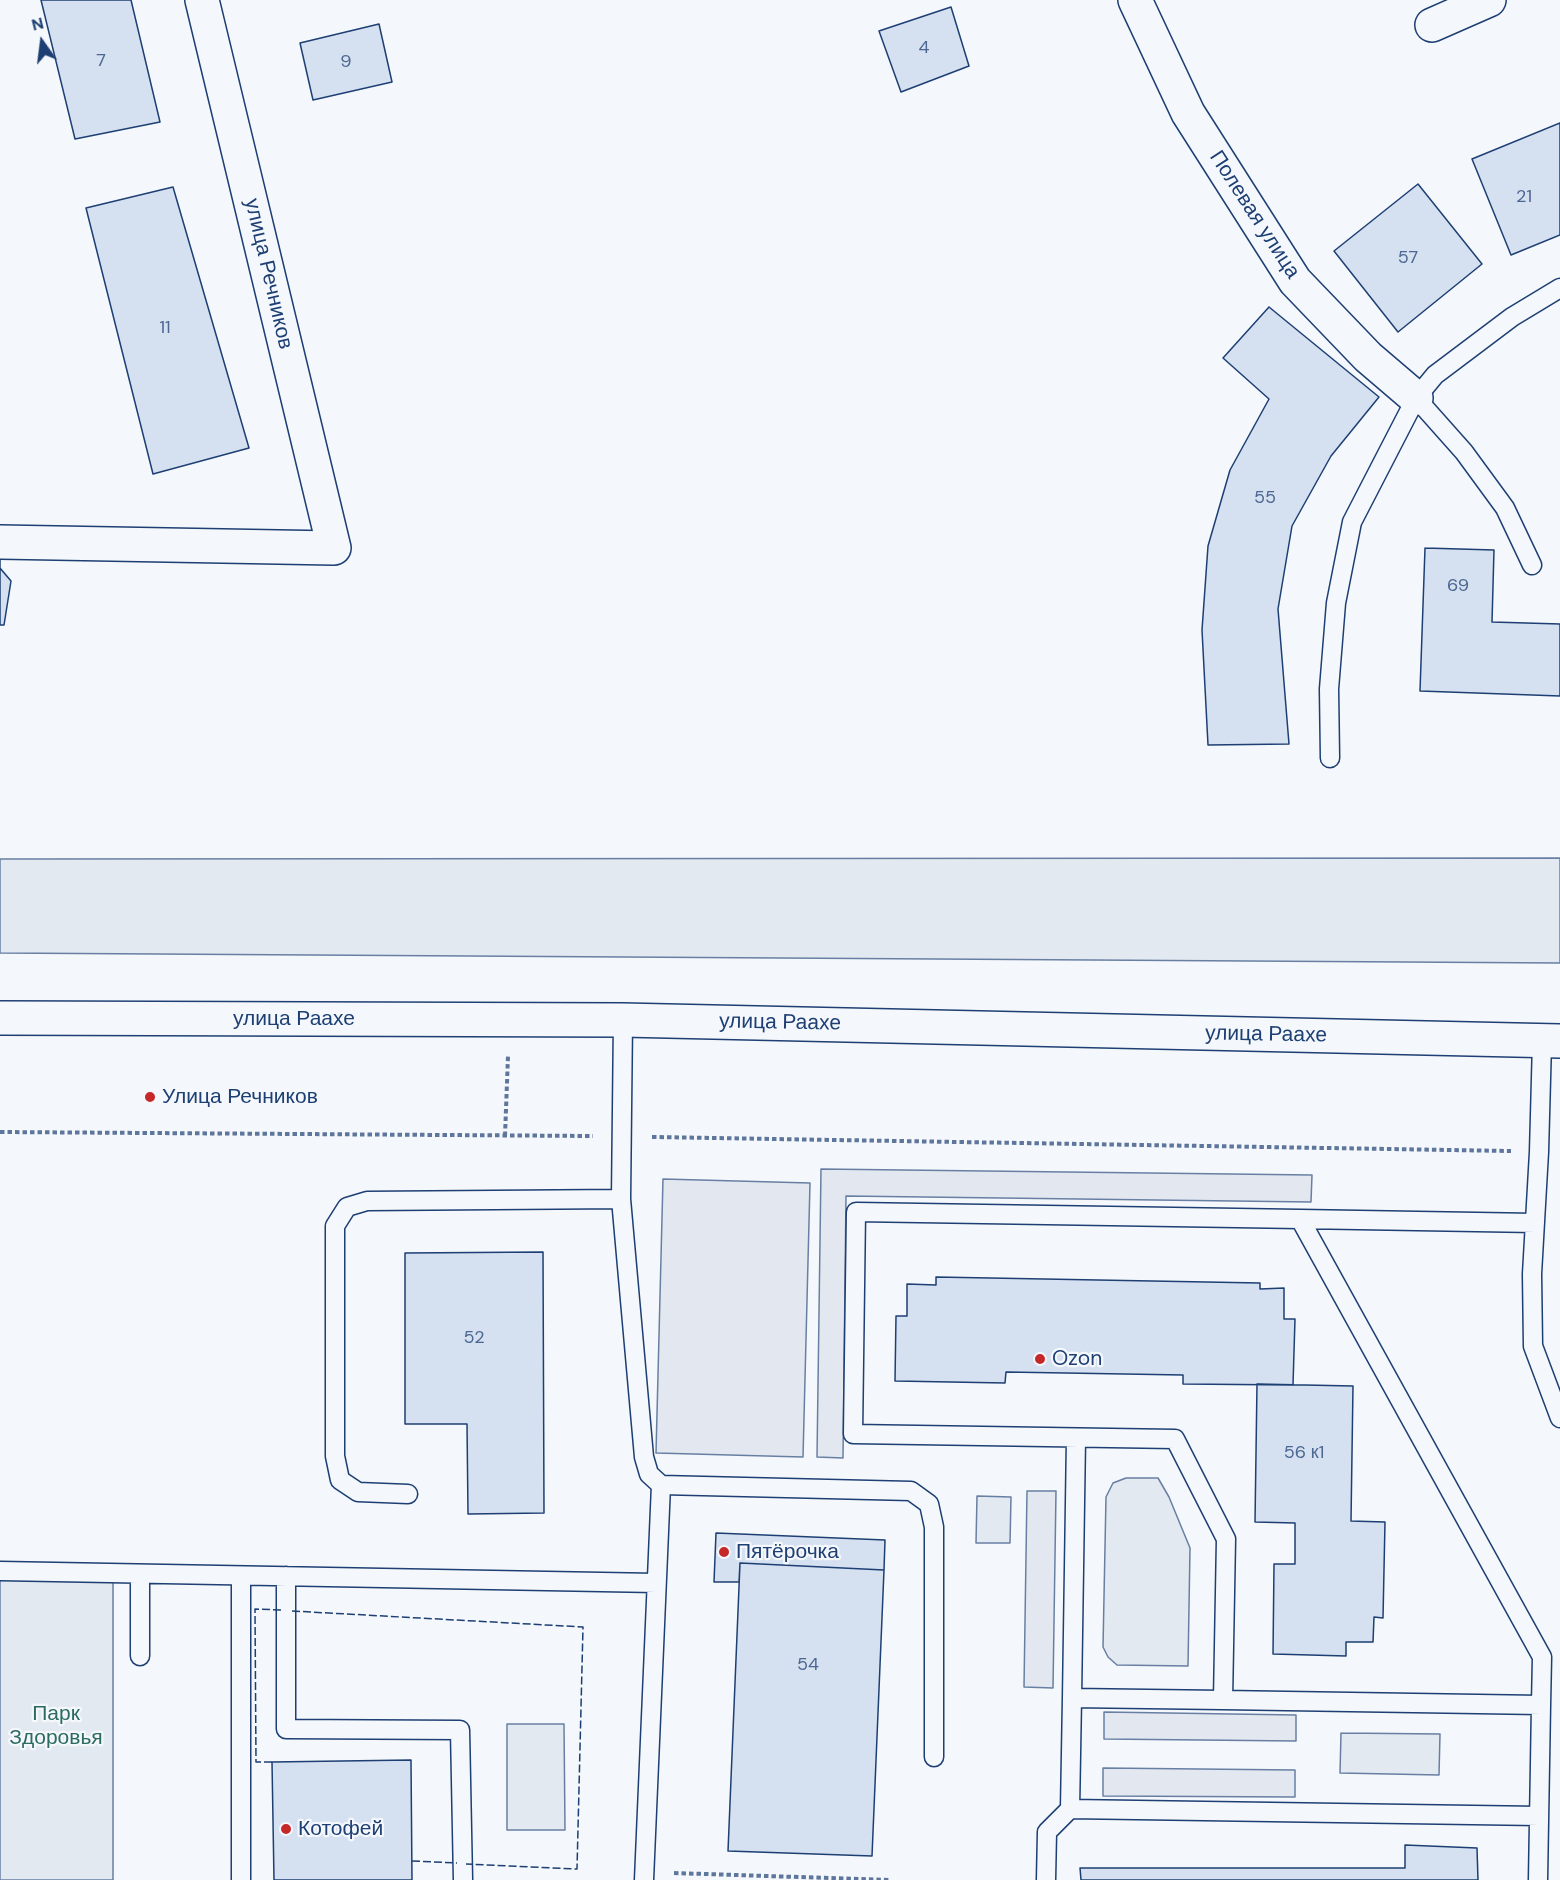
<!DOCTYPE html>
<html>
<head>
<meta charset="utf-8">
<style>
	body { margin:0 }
	#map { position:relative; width:1560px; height:1880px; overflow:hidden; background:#f4f7fb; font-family:"DM Sans",sans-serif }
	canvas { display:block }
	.north { position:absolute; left:12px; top:12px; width:60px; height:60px; -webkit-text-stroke:4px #f4f7fb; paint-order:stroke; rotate:346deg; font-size:16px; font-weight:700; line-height:24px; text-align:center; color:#1d3f73 }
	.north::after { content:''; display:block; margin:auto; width:21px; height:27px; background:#1d3f73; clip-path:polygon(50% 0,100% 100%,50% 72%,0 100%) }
</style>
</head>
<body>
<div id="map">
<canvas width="1560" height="1880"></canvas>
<div class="north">N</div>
</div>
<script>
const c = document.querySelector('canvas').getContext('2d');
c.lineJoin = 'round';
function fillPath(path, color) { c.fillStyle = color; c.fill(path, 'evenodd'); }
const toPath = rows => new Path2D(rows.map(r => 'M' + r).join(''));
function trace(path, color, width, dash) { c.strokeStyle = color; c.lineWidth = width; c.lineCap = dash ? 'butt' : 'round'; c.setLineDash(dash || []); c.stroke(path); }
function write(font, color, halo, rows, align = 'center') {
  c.font = font + ' "DM Sans",sans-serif'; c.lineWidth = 4.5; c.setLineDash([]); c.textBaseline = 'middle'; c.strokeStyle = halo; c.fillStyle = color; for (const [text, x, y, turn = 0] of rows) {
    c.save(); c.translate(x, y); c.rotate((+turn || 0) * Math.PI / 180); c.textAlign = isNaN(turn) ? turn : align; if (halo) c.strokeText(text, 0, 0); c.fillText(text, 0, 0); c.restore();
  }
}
const green = toPath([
	[1560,858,1560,963,0,953,0,859,1560,858],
	[1126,1478,1158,1478,1169,1497,1190,1548,1188,1666,1117,1665,1108,1657,1103,1647,1106,1497,1113,1483,1126,1478],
	[977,1496,1011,1497,1010,1543,976,1543,977,1496],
	[0,1572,113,1572,113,1880,0,1880,0,1572],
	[507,1724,564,1724,565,1830,507,1830,507,1724],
	[1341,1733,1440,1734,1439,1775,1340,1773,1341,1733]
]);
fillPath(green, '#e3e9f0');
trace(green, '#687fa3', 1.5);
const parking = toPath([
	[821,1169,1312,1175,1311,1202,846,1196,843,1458,817,1457,821,1169],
	[663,1179,810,1183,803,1457,656,1453,663,1179],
	[1027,1491,1056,1491,1053,1688,1024,1687,1027,1491],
	[1104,1712,1296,1715,1296,1741,1104,1739,1104,1712],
	[1103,1768,1295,1770,1295,1797,1103,1796,1103,1768]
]);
fillPath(parking, '#e3e8f0');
trace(parking, '#687fa3', 1.5);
const building = toPath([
	[41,0,131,0,160,122,75,139,41,0],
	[951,7,969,66,901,92,879,31,951,7],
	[379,24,392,82,313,100,300,43,379,24],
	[1560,123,1560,235,1511,255,1472,159,1560,123],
	[1418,184,1482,264,1398,332,1334,251,1418,184],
	[173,187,249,448,153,474,86,208,173,187],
	[1269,307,1379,397,1331,456,1292,526,1278,609,1289,744,1208,745,1202,630,1208,546,1230,470,1269,399,1223,358,1269,307],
	[1425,548,1494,550,1492,622,1560,624,1560,696,1420,691,1425,548],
	[0,556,0,568,11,581,4,625,0,625,0,556],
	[543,1252,544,1513,468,1514,467,1424,405,1424,405,1253,543,1252],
	[936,1277,1260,1283,1260,1289,1284,1288,1284,1319,1295,1319,1293,1385,1183,1384,1183,1375,1006,1372,1005,1383,895,1381,896,1316,907,1316,907,1284,936,1285,936,1277],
	[1257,1384,1353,1386,1351,1521,1385,1522,1383,1618,1374,1617,1373,1642,1346,1642,1346,1656,1273,1654,1274,1564,1295,1564,1295,1523,1255,1522,1257,1384],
	[716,1533,885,1540,884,1570,740,1563,739,1582,714,1582,716,1533],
	[740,1563,884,1570,872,1856,728,1851,740,1563],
	[411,1760,412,1880,274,1880,272,1762,411,1760],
	[1405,1845,1477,1848,1478,1880,1081,1880,1080,1868,1405,1868,1405,1845]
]);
fillPath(building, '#d5e0f0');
trace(building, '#1d3f73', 1.5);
const service = toPath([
	[1416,398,1464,452,1505,508,1532,565],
	[1330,758,1329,689,1336,603,1352,522,1416,398,1435,375,1512,317,1560,288],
	[623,1020,621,1199,644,1457,649,1474,661,1485],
	[1542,1042,1539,1152,1532,1274,1533,1346,1560,1418],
	[1300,1219,1542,1657,1541,1705,1223,1700,1226,1539,1175,1439,853,1434,856,1212,1300,1219,1535,1223],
	[1076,1438,1072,1698,1223,1700],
	[408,1494,358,1492,340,1480,335,1456,335,1226,347,1207,367,1201,621,1199],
	[0,1571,656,1583],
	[140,1574,140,1656],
	[241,1576,241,1880],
	[286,1576,286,1729,460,1730,463,1880],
	[1070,1809,1072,1698],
	[644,1880,661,1485,911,1491,929,1504,934,1527,934,1757],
	[1046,1880,1047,1832,1070,1809,1539,1816],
	[1538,1880,1541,1705]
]);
const minor = toPath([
	[1135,0,1188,113,1295,281,1368,357,1416,398],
	[1432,25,1489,0],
	[0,542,334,548,202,0]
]);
const secondary = toPath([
	[0,1018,623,1020,1560,1041]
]);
trace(service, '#1d3f73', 21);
trace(minor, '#1d3f73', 36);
trace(secondary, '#1d3f73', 36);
trace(toPath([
	[0,1132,593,1136],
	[505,1136,508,1056],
	[652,1137,1511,1151],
	[674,1873,891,1880]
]), '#5e769c', 4, [4.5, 3]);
trace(service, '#f4f7fb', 18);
trace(minor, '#f4f7fb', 33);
trace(secondary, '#f4f7fb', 33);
trace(toPath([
	[292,1611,583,1627,577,1869,466,1864],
	[272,1762,256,1762,255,1609,283,1610],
	[412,1861,457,1863]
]), '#1d3f73', 1.5, [8, 3]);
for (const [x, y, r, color] of [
	[150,1097,6,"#c62828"],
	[1040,1359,6,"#c62828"],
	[724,1552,6,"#c62828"],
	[286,1829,6,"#c62828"]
]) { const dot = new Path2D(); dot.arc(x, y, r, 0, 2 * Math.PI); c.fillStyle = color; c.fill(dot); trace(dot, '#f4f7fb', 2); }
write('18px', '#4b6792', null, [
	["4",924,48],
	["7",101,61],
	["9",346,62],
	["21",1524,197],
	["57",1408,258],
	["11",165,328],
	["55",1265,498],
	["69",1458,586],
	["52",474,1338],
	["56 к1",1304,1453],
	["54",808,1665]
]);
write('21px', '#1d3f73', '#f4f7fb', [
	["Полевая улица",1254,215,57],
	["улица Речников",268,274,77],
	["улица Раахе",294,1019],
	["улица Раахе",780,1023,1],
	["улица Раахе",1266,1035,1]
]);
write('21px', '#1d3f73', '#f4f7fb', [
	["Улица Речников",162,1097],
	["Ozon",1052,1359],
	["Пятёрочка",736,1552],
	["Котофей",298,1829]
], 'left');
write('21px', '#2c6c60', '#f4f7fb', [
	["Парк",56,1714],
	["Здоровья",56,1738]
]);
</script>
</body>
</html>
